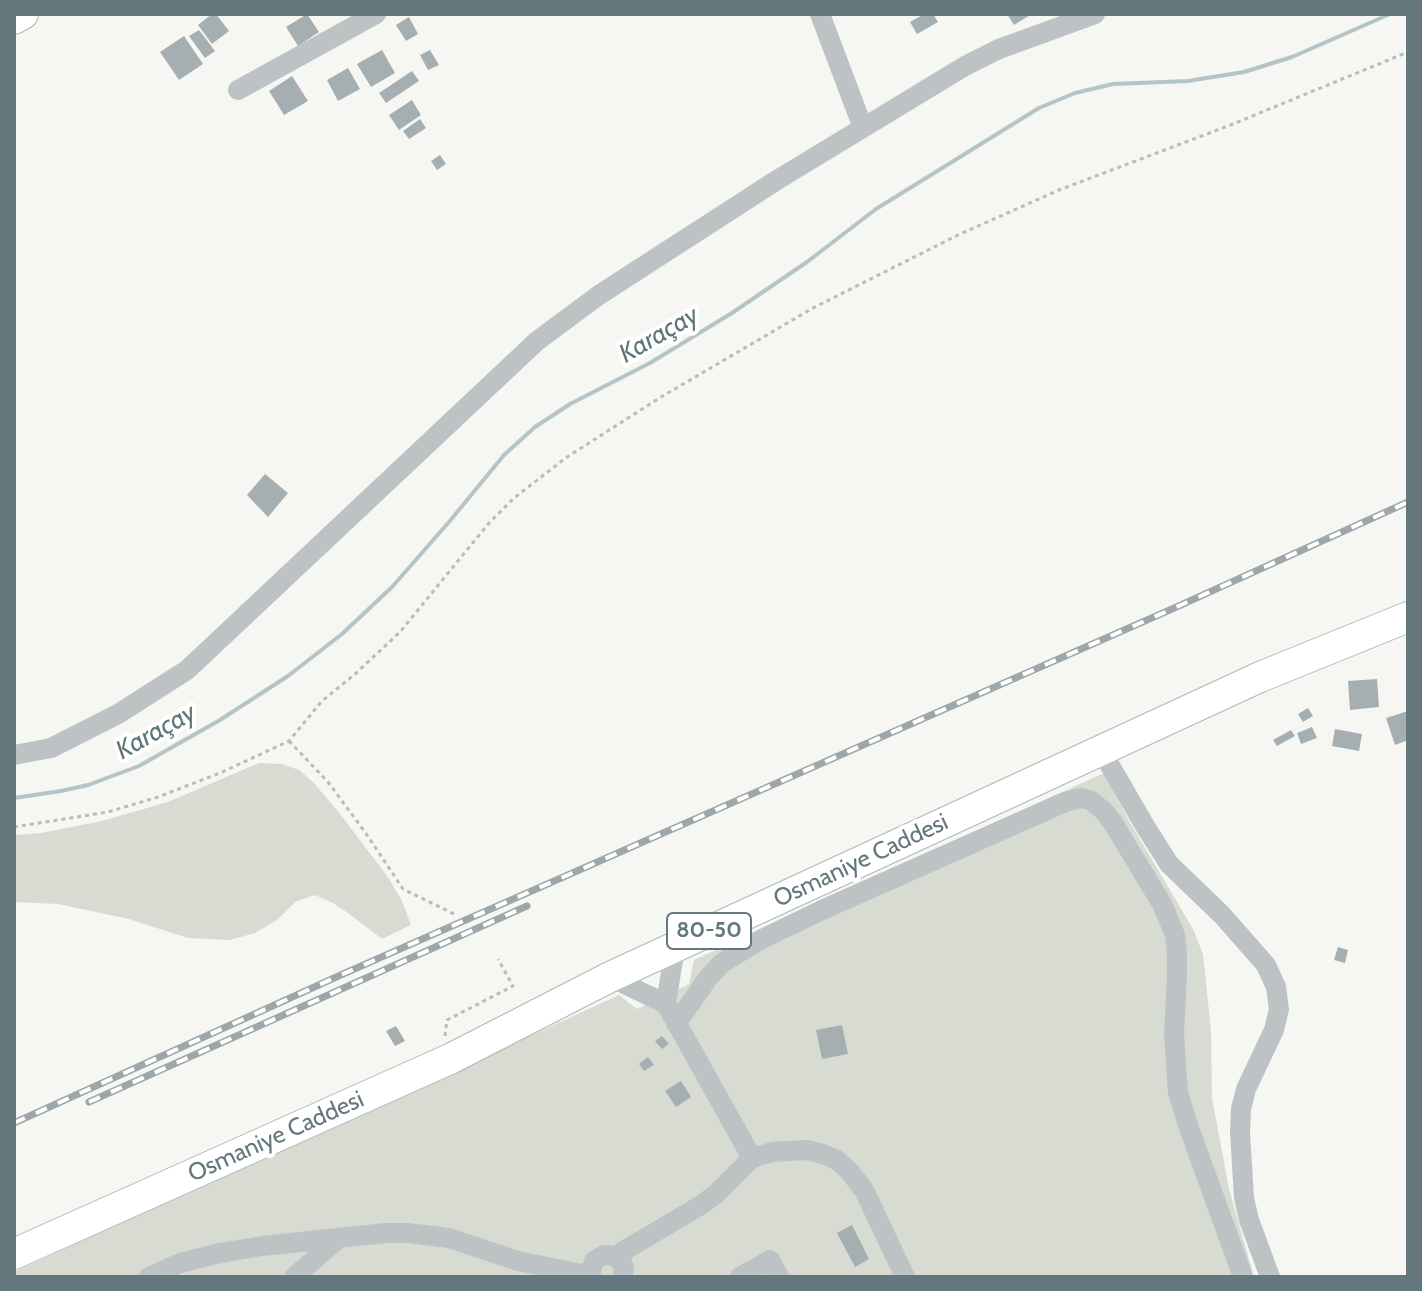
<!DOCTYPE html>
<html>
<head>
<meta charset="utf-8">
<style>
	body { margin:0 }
	#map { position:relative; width:1422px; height:1291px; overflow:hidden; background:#f6f6f3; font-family:Cabin,sans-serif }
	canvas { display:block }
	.frame { position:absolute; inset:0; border:16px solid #63777d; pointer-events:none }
</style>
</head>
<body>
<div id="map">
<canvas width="1422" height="1291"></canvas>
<div class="frame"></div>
</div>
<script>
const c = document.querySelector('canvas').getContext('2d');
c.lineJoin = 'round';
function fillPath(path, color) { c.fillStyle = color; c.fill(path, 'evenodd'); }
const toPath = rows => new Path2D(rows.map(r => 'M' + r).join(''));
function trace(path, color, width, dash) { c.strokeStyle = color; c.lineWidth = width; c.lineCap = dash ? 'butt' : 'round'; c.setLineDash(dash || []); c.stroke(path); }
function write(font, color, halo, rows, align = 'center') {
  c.font = font + ' Cabin,sans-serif'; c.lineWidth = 8; c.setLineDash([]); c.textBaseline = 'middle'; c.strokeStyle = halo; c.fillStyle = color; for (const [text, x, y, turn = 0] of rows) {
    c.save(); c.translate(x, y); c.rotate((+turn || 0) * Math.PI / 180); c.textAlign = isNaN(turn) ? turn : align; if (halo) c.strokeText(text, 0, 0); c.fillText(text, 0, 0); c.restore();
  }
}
fillPath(toPath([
	[259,763,282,764,299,770,314,783,340,814,388,877,402,901,411,925,382,939,348,913,333,903,315,895,295,902,277,920,255,933,230,940,188,938,129,919,58,904,14,902,14,835,41,833,102,821,168,802],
	[1104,773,1128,819,1193,929,1203,954,1211,1031,1212,1098,1229,1189,1254,1277,14,1277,14,1272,619,995,637,1009,689,984,694,960]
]), '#d7dbd2');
trace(toPath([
	[14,798,61,791,88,785,139,766,220,720,288,676,342,634,392,587,449,522,504,455,535,427,570,404,650,363,732,313,807,262,876,209,1039,108,1075,93,1113,84,1188,81,1244,72,1292,57,1390,14]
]), '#b5c4c6', 4);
fillPath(toPath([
	[212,14,216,14,229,31,212,44,198,25],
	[307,14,319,32,298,46,286,27],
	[924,14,933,14,938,22,917,34,910,22],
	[1007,14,1032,14,1014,25],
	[409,17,418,34,406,41,396,25],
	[199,30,215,51,205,58,189,36],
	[184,36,203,64,179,80,160,52],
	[382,50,395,73,371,87,357,64],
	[430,50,439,65,428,70,420,55],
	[348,68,360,89,338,101,327,80],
	[412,71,419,81,386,103,379,93],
	[292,76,308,101,284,115,269,91],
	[412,100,421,115,399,130,389,115],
	[420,119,426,128,409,139,403,131],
	[440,155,446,164,437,170,431,161],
	[265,474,288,493,268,517,247,495],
	[1377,679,1379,707,1350,710,1348,681],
	[1308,708,1313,716,1303,722,1298,714],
	[1408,711,1408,740,1395,745,1386,718],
	[1312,727,1317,738,1301,744,1297,733],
	[1335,729,1362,734,1359,751,1332,746],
	[1291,730,1295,736,1277,746,1273,740],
	[1338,947,1348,950,1345,963,1334,960],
	[842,1025,848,1054,822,1059,816,1030],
	[396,1026,405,1041,395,1046,386,1031],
	[662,1036,669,1044,662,1049,655,1041],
	[648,1057,654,1065,644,1071,639,1064],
	[681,1081,691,1097,676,1107,665,1091],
	[852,1225,869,1259,855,1267,837,1233]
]), '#a5afb2');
const highway = toPath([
	[14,19,23,14],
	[14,1254,452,1058,610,977,1260,677,1408,617]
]);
trace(highway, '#b1b6b8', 32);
trace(toPath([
	[289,741,328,782,365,832,403,889,456,915],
	[14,827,108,812,158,797,220,773,289,741,322,701,354,675,400,632,489,523,514,498,567,457,661,397,813,308,958,235,1059,190,1228,126,1408,52],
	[445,1036,447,1020,513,986,498,959]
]), '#b8bcbd', 3, [4, 4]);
trace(toPath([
	[820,14,863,128],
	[238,90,376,14],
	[1101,750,1145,826,1169,864,1222,915,1266,965,1276,987,1279,1009,1274,1030,1246,1089,1241,1109,1240,1132,1244,1198,1249,1220,1270,1277],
	[14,755,51,748,118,714,187,670,537,341,599,295,777,180,965,66,999,49,1095,14],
	[610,977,666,1004,675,947],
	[666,1004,752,1158,772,1152,807,1150,823,1154,837,1160,849,1171,864,1190,905,1277],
	[676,1024,708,978,722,963,760,940,822,910,1065,802,1081,798,1090,800,1104,811,1113,823,1162,904,1175,935,1177,953,1177,974,1174,1034,1178,1093,1189,1128,1243,1277],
	[615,1256,701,1205,716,1194,752,1158],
	[149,1277,180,1263,220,1253,262,1246,386,1233,408,1233,449,1238,518,1261,592,1276],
	[294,1277,339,1238],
	[592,1277,591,1271,594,1261,604,1255,609,1255,615,1256,623,1264,624,1270,622,1277],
	[740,1277,770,1260,779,1277]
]), '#bdc3c5', 20);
trace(highway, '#fff', 30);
const rail = toPath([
	[89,1102,527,906],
	[14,1123,343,974,1172,609,1408,502]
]);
trace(rail, '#9da7aa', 7);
trace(rail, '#fff', 4, [12]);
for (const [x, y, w] of [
	[709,931,84]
]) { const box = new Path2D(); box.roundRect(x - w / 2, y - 18, w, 36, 6); c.fillStyle = '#fff'; c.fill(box); trace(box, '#63777d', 2); }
write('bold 22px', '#63777d', null, [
	["80-50",709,931]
]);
write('24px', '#63777d', '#fff', [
	["Osmaniye Caddesi",861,861,-25],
	["Osmaniye Caddesi",276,1137,-24]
]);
write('italic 26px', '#5e7678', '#fff', [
	["Karaçay",659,335,-30],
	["Karaçay",156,732,-29]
]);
</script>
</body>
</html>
